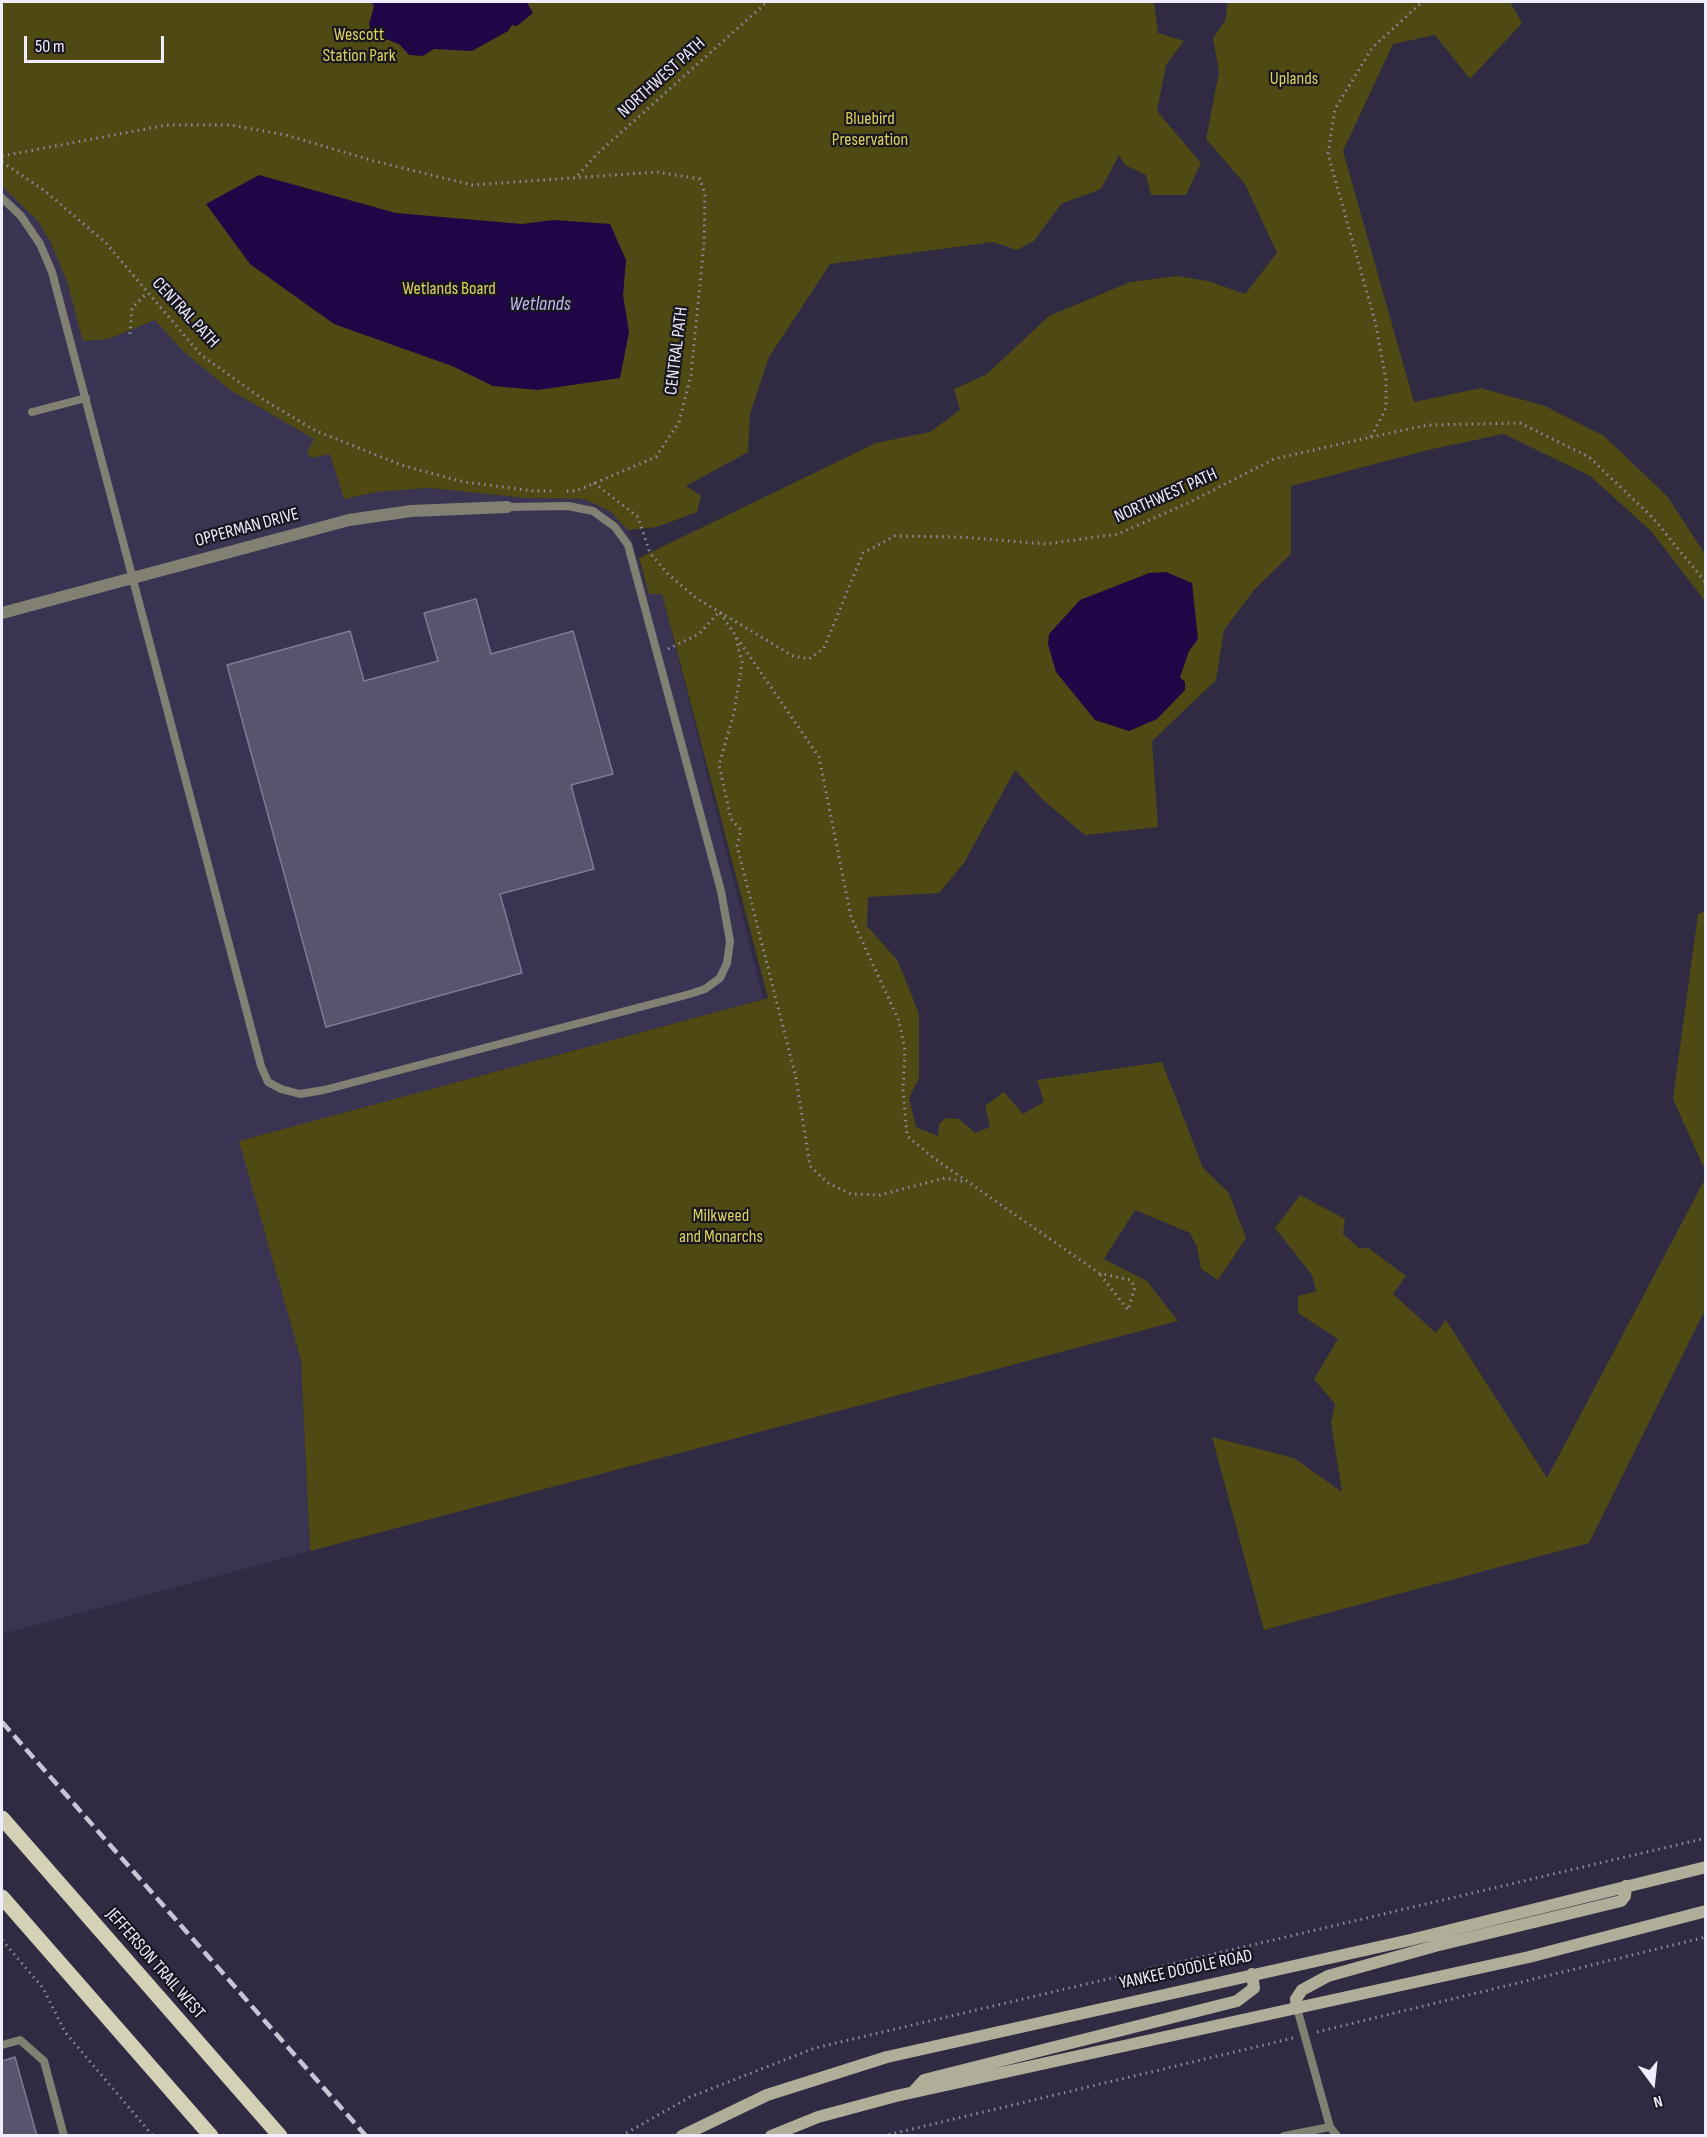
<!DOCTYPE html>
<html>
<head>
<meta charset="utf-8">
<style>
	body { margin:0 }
	#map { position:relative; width:1707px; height:2137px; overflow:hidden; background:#302b43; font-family:"Sofia Sans Condensed",sans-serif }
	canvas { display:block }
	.frame { position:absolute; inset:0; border:3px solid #efecfc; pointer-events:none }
	.north { position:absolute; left:1623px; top:2053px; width:60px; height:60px; -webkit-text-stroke:4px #181620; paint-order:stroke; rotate:165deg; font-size:16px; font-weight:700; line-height:24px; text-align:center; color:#efecfc }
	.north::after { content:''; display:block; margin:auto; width:21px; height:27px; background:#efecfc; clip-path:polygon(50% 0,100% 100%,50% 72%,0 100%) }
	.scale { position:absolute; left:24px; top:36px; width:140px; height:27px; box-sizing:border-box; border:3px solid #efecfc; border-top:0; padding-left:8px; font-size:18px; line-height:21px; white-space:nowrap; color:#efecfc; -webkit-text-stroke:4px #181620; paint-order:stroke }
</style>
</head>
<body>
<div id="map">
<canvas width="1707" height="2137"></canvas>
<div class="frame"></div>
<div class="north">N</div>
<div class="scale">50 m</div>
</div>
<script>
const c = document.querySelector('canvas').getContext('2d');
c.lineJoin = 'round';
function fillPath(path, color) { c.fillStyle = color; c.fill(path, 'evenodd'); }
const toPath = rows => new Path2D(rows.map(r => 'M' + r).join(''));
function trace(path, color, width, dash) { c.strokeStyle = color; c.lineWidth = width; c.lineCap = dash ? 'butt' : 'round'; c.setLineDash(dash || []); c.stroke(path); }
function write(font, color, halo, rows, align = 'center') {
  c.font = font + ' "Sofia Sans Condensed",sans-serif'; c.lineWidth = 4.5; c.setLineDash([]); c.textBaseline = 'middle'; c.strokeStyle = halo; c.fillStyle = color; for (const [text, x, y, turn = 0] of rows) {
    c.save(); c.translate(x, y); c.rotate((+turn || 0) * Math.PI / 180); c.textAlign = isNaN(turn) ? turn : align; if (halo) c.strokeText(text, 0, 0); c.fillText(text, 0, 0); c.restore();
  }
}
fillPath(toPath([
	[2,169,335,444,352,497,376,492,430,488,526,498,585,499,610,511,628,530,649,594,662,594,763,999,240,1141,301,1360,310,1551,2,1634]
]), '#3a3452');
fillPath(toPath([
	[2,2,1154,2,1158,33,1184,41,1166,65,1157,111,1201,163,1186,195,1151,195,1146,175,1125,165,1119,155,1101,189,1061,204,1034,241,1017,250,993,242,830,264,769,357,750,414,748,452,686,486,701,496,697,512,657,527,628,530,610,511,584,499,526,498,430,488,376,492,344,499,330,454,312,458,307,453,314,439,230,390,183,351,155,320,108,339,83,341,68,284,51,243,39,222,2,186],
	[1228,2,1510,2,1522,23,1470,79,1435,35,1393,44,1343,151,1414,402,1481,388,1545,406,1604,436,1667,496,1705,554,1705,601,1651,531,1590,476,1504,434,1428,450,1291,486,1291,554,1254,590,1224,630,1216,680,1152,741,1158,827,1085,835,1044,801,1015,770,964,863,939,893,868,897,867,926,898,961,919,1014,919,1078,909,1098,916,1127,938,1136,939,1124,946,1118,959,1119,975,1133,990,1127,985,1106,1004,1092,1023,1114,1044,1102,1037,1080,1162,1062,1203,1168,1229,1193,1246,1238,1218,1280,1201,1269,1197,1247,1190,1233,1135,1210,1104,1259,1147,1281,1178,1321,310,1551,301,1360,239,1141,768,998,662,594,649,594,639,558,876,443,930,432,960,410,954,389,987,374,1049,316,1130,282,1177,276,1208,281,1245,294,1277,253,1245,184,1206,139,1219,72,1213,38,1225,21],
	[1705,911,1705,1170,1673,1099,1698,914],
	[1705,1179,1705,1310,1589,1543,1264,1630,1212,1437,1294,1458,1342,1492,1331,1423,1335,1404,1314,1379,1338,1339,1298,1313,1298,1296,1316,1291,1312,1275,1275,1228,1300,1195,1345,1219,1343,1234,1360,1249,1367,1247,1406,1276,1393,1294,1436,1333,1446,1320,1547,1478]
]), '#4f4913');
fillPath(toPath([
	[372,2,528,2,527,3,533,13,517,26,512,25,508,31,472,51,434,49,423,56,409,55,399,44,372,34,369,24,374,7],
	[259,175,396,213,522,224,554,220,610,224,626,260,623,295,629,332,620,378,538,390,493,386,452,366,334,324,250,264,206,204],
	[1166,572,1192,583,1198,639,1189,651,1180,677,1185,682,1185,690,1157,719,1129,731,1095,720,1056,672,1048,644,1049,634,1080,600,1149,573]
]), '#1f0646');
const building = toPath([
	[476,599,491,654,573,631,613,774,571,785,594,869,500,894,522,973,326,1027,227,665,350,631,364,681,438,661,424,613,476,599],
	[15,2057,37,2136,2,2136,2,2061,15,2057]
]);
fillPath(building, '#59546e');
trace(building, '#7e7995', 1.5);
trace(toPath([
	[2,156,167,125,230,125,286,135,374,161,472,185,657,172,700,179,705,194,704,243,691,375,679,422,656,457,576,491,566,491],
	[2,162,45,191,106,243,201,355,264,400,316,431,404,466,464,482,534,491,554,491],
	[578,175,598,153,767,2],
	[130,334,132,308,147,293],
	[1371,437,1428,425,1520,423,1589,457,1653,518,1706,583],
	[594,483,638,517,650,553,668,574,696,598,793,656,809,659,824,648,863,553,895,536,960,537,1046,544,1118,534,1188,503,1274,459,1371,437,1386,408,1386,380,1375,321,1328,154,1335,109,1372,48,1422,2],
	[720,613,819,757,851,917,899,1021,905,1050,903,1090,907,1136,935,1159,1099,1273,1130,1280,1135,1287,1128,1310,1099,1273],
	[736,638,742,662,734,713,719,765,731,819,741,830,737,846,796,1078,810,1166,828,1183,851,1194,880,1195,945,1178,966,1182],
	[668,649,699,634,719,612],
	[2,1940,43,1988,65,2032,153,2136],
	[1317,2032,1706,1937],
	[621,2136,690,2097,815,2048,1706,1838],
	[883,2136,1293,2038]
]), '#8f8b9f', 3, [1.5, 4.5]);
trace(toPath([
	[2,198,21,216,40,244,52,272,261,1066,268,1082,281,1089,300,1094,324,1090,690,994,705,989,720,978,727,963,730,941,721,891,628,545,615,527,593,511,568,506,507,507],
	[32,412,86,398],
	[1297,2008,1330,2127,1337,2136],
	[2,2045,20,2040,44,2061,64,2136],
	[1284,2136,1330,2127]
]), '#818073', 8);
trace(toPath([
	[2,613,349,520,411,511,507,507]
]), '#818073', 12);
trace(toPath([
	[1297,2008,1296,1999,1302,1990,1328,1976,1435,1946,1621,1901,1625,1896,1626,1886],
	[913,2092,924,2080,1237,2001,1254,1988,1252,1974],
	[682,2136,767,2095,887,2057,1410,1940,1706,1867],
	[771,2136,818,2117,896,2096,1529,1957,1706,1911]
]), '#b0ae99', 12);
trace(toPath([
	[2,1818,280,2136],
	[2,1897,211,2136]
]), '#d4d1b7', 15);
trace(toPath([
	[2,1722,366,2136]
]), '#c9c5d7', 4.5, [12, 6]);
write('18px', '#ddd15c', '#181620', [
	["Wescott",359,35],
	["Station Park",359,56],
	["Uplands",1294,79],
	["Bluebird",870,119],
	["Preservation",870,140],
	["Wetlands Board",449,289],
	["Milkweed",721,1216],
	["and Monarchs",721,1237]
]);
write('18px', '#efecfc', '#181620', [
	["NORTHWEST PATH",662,78,-42],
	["CENTRAL PATH",185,313,47],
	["CENTRAL PATH",677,351,-83],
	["NORTHWEST PATH",1166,496,-24],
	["OPPERMAN DRIVE",247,528,-15],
	["JEFFERSON TRAIL WEST",155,1964,49],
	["YANKEE DOODLE ROAD",1186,1970,-12]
]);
write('italic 20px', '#c1b6f0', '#181620', [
	["Wetlands",540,305]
]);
</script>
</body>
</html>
